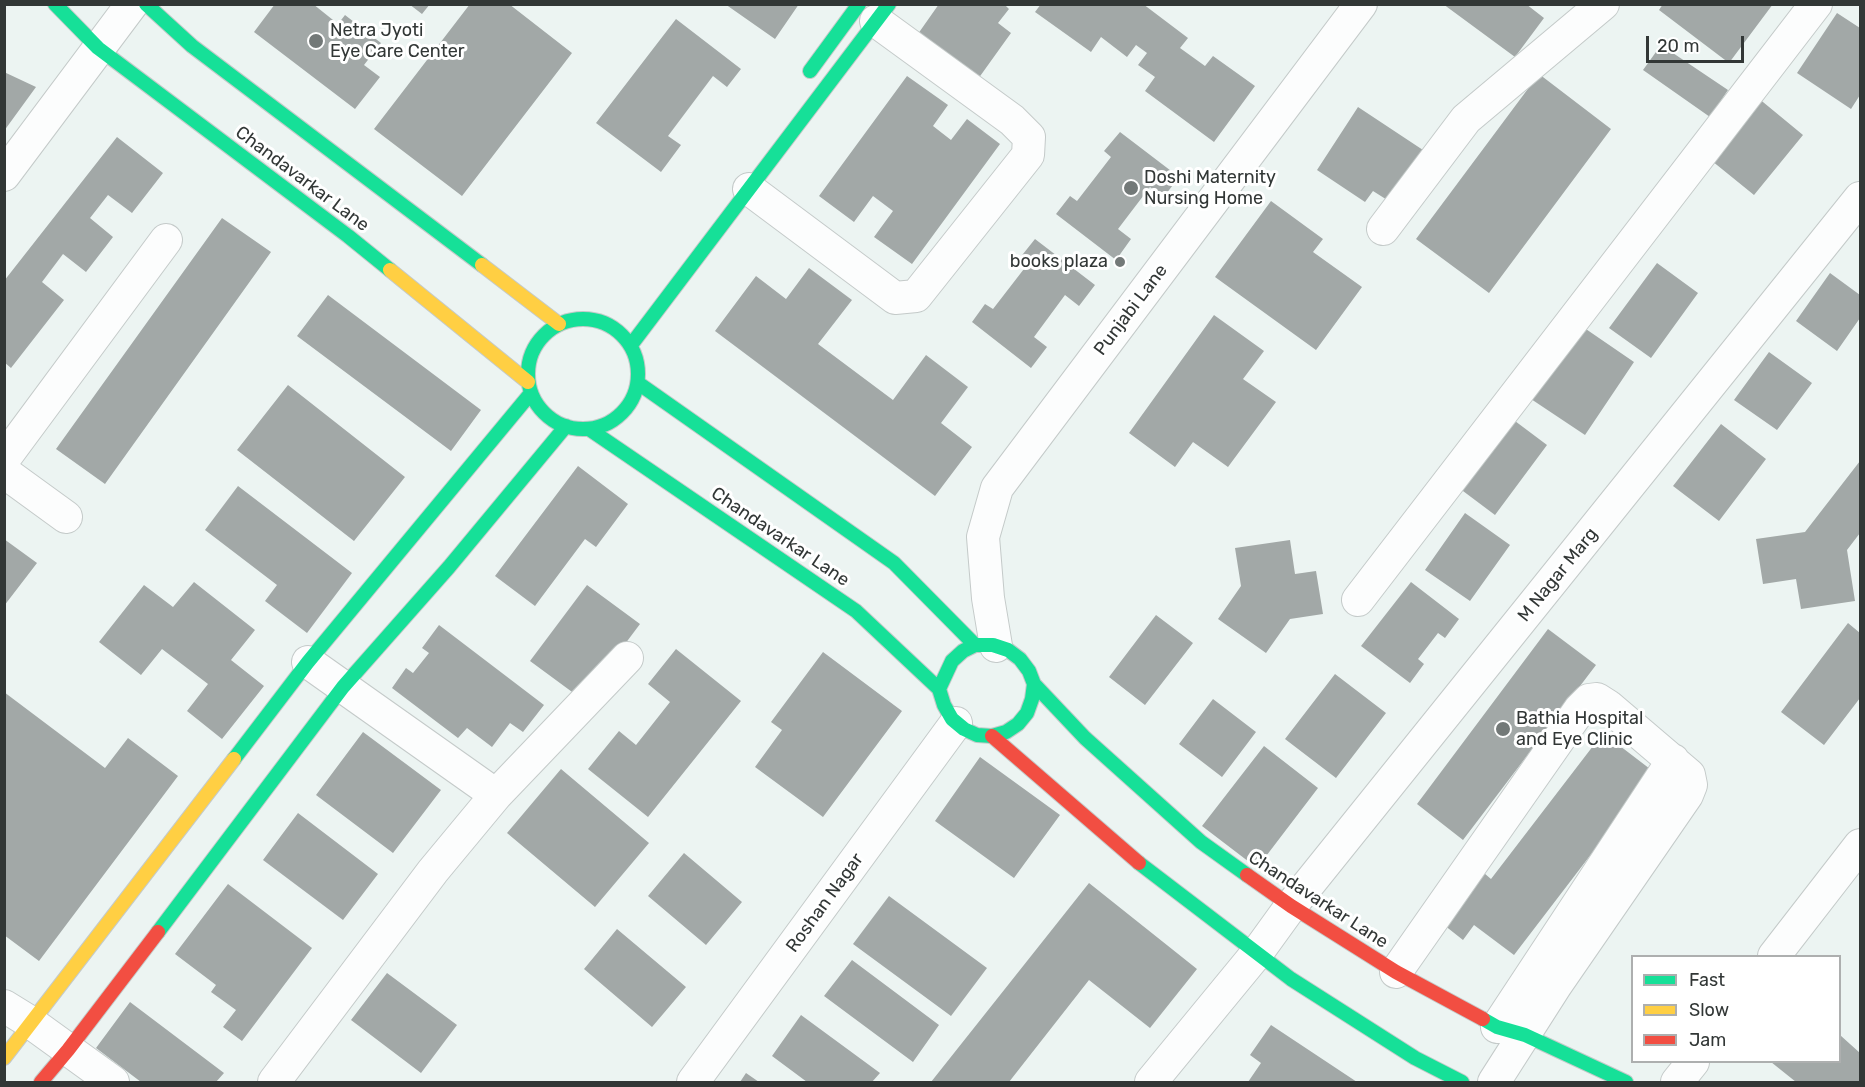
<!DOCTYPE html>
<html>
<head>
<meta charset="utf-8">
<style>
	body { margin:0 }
	#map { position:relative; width:1865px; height:1087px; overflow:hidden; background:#ecf4f2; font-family:Rubik,sans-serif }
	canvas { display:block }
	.frame { position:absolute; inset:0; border:6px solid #323736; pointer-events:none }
	.legend { position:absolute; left:1631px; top:955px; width:210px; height:108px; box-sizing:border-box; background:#fff; border:2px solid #adafaf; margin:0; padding:8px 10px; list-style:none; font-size:18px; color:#323736 }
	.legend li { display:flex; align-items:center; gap:12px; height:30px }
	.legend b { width:30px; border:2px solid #adafaf }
	.scale { position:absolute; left:1646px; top:36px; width:98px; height:27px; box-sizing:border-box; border:3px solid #323736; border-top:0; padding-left:8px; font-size:18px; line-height:21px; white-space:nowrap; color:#323736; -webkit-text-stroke:4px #fff; paint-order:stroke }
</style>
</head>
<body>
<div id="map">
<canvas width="1865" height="1087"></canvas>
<div class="frame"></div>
<ul class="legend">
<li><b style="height:8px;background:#16e098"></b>Fast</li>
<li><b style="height:8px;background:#ffcf43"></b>Slow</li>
<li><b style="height:8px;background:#f24e42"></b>Jam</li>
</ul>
<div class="scale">20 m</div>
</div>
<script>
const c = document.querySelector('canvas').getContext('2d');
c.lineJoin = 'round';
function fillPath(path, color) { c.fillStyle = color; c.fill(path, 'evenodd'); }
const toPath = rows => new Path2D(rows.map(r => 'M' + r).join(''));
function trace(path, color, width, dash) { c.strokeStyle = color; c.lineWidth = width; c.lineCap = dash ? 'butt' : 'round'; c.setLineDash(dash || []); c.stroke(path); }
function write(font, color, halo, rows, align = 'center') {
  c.font = font + ' Rubik,sans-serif'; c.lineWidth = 6; c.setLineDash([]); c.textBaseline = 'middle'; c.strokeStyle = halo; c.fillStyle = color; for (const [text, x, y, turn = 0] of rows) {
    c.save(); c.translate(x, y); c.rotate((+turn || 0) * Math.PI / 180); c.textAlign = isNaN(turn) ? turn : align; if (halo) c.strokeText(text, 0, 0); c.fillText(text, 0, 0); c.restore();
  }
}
fillPath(toPath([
	[275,4,313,4,338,24,345,15,381,43,364,65,380,77,355,109,254,32],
	[409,4,430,4,422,14],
	[470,4,509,4,572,53,462,196,374,129],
	[725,4,799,4,775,39],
	[939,4,1004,4,1009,9,998,23,1011,33,973,86,913,41],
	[1041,4,1143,4,1188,38,1180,48,1205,66,1213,56,1255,86,1214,142,1145,91,1155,77,1138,65,1147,53,1136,45,1127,57,1101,37,1091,52,1035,12],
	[1443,4,1526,4,1544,18,1515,57],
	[1663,4,1773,4,1729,63,1659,10],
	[1837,13,1860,28,1860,95,1851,109,1797,73],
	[676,19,741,69,727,87,713,76,668,136,681,145,661,172,596,123],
	[1661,45,1728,90,1710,117,1643,70],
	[4,72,36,87,4,131],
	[1539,74,1611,129,1489,293,1416,239],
	[907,76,948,105,933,126,951,140,967,119,1000,144,912,264,874,237,893,211,873,196,854,222,819,196],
	[1746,88,1803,135,1754,195,1696,148],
	[1358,107,1426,152,1392,203,1373,191,1365,202,1317,170],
	[1120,132,1179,177,1163,198,1150,187,1118,229,1131,239,1116,260,1056,214,1070,196,1077,201,1111,157,1104,151],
	[117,137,163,173,132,213,108,195,90,218,113,237,86,272,63,254,42,282,64,300,11,368,4,362,4,281],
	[1271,201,1323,239,1313,252,1362,287,1316,350,1215,277],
	[222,218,271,252,105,484,56,449],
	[1035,239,1095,285,1079,306,1065,295,1034,337,1047,347,1031,368,972,322,985,304,993,309,1027,265,1019,259],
	[1657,263,1698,293,1651,358,1609,328],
	[809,268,852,300,818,344,893,400,926,355,968,387,941,423,972,447,935,496,715,331,756,276,786,299],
	[1830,273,1860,295,1860,318,1837,351,1796,321],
	[328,295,481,410,451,451,297,336],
	[1214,315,1264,351,1243,379,1276,402,1228,467,1193,442,1175,467,1129,433],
	[1580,325,1634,362,1585,435,1531,399],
	[1769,352,1812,383,1777,430,1734,400],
	[288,385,405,477,354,541,237,450],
	[1495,406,1547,445,1495,515,1443,476],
	[1721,424,1766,459,1719,521,1673,486],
	[1860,461,1860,533,1847,550,1855,601,1801,609,1796,579,1763,584,1756,539,1805,532],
	[578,466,628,504,596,547,585,539,535,606,495,576],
	[238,486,352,573,307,633,265,601,277,585,205,530],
	[1465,513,1510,545,1470,601,1425,570],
	[4,539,37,563,4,606],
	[1290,540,1295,574,1316,571,1323,614,1290,619,1266,653,1218,619,1241,586,1235,548],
	[194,582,255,630,231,660,264,686,222,739,187,711,208,684,162,649,141,675,99,642,144,585,173,607],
	[1411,582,1459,619,1445,638,1438,633,1418,659,1424,664,1410,683,1361,646],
	[587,585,640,624,583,700,530,661],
	[1156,615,1193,643,1145,705,1109,677],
	[1848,623,1860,633,1860,698,1824,745,1781,712],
	[439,625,544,705,523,732,510,723,492,747,467,728,458,738,392,688,406,668,413,673,429,653,422,648],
	[1548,629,1596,665,1463,840,1417,804],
	[676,649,741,701,648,817,588,769,619,731,636,745,670,702,648,684],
	[823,652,902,711,823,817,755,767,782,730,771,722],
	[1335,674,1386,713,1336,778,1285,739],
	[4,692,105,768,128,738,178,776,39,961,4,935],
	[1213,699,1256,732,1222,777,1179,744],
	[363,732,441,790,393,853,316,795],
	[1603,733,1654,772,1514,955,1474,925,1463,940,1444,925,1484,873,1491,879],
	[1264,746,1318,788,1257,868,1202,826],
	[980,757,1060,815,1014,878,935,821],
	[561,769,649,843,595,907,507,833],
	[298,813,378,874,343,920,263,860],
	[684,853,742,902,706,945,648,896],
	[1089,883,1197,969,1150,1028,1089,980,1009,1082,931,1082],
	[228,884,312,948,242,1041,223,1027,236,1010,211,992,216,985,175,954],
	[889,896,987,968,951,1016,853,944],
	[617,929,686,987,652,1027,584,969],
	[852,960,939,1025,913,1062,824,996],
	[387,973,457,1025,421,1073,351,1020],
	[130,1002,224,1073,216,1082,141,1082,96,1048],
	[801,1015,880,1073,872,1082,807,1082,772,1056],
	[1271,1025,1357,1082,1248,1082,1261,1063,1250,1055],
	[1840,1035,1860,1053,1860,1082,1796,1082,1771,1062,1840,1062],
	[746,1073,759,1082,740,1082]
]), '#a2a8a7');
const street = toPath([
	[4,175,132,4],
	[749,189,895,298,916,296,1028,155,1029,137,1012,120,876,21],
	[1383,229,1466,119,1603,4],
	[4,459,166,240],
	[4,472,66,517],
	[1358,600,1816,4],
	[996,646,988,598,983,537,997,488,1361,4],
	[308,662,496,795],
	[1774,956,1860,845],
	[1396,972,1580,709,1589,700,1597,699,1608,706,1689,775,1691,785,1687,795,1556,985,1494,1082],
	[4,1006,30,1022,113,1082],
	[1497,1027,1673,760],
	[274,1082,433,871,496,795,627,658],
	[693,1082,956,723],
	[1151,1082,1257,953,1291,906,1860,198],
	[1677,1082,1693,1062]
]);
const fast = toPath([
	[55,4,98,48,348,236,390,270],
	[146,4,192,46,482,265],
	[810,71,859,4],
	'528 374a55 55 0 1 1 110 0a55 55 0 1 1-110 0Z',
	[631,345,889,4],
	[638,383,894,563,975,645],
	[589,429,856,611,939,689,944,705,952,719,964,729,977,735,992,736,1006,732,1018,724,1027,713,1032,699,1034,684],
	[939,689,952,661,963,651,975,645,993,645,1008,650,1020,659,1029,671,1034,684,1085,738,1201,842,1247,875],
	[234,759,308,662,531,393],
	[1139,863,1291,979,1415,1058,1462,1082],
	[158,932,343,687,449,567,566,426],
	[1483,1019,1497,1027,1525,1035,1626,1082]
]);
const slow = toPath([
	[482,265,559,324],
	[390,270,528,382],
	[4,1058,234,759]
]);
const jam = toPath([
	[992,736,1139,863],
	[1247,875,1291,906,1396,972,1483,1019],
	[41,1082,68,1050,158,932]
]);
trace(street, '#c4cac9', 34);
trace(fast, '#c4cac9', 16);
trace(slow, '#c4cac9', 16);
trace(jam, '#c4cac9', 16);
trace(street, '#fcfdfd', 32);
trace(fast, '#16e098', 14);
trace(slow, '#ffcf43', 14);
trace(jam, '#f24e42', 14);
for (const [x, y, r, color] of [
	[316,41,8,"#737978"],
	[1131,188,8,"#737978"],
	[1120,262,6,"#737978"],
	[1503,729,8,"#737978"]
]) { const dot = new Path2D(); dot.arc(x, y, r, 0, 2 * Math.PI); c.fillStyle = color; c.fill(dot); trace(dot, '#fff', 2); }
write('18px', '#323736', '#fff', [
	["Netra Jyoti",330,31],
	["Eye Care Center",330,52],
	["Doshi Maternity",1144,178],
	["Nursing Home",1144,199],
	["books plaza",1108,262,"right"],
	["Bathia Hospital",1516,719],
	["and Eye Clinic",1516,740]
], 'left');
write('18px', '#323736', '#fff', [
	["Chandavarkar Lane",302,179,37],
	["Punjabi Lane",1131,310,-53],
	["Chandavarkar Lane",780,537,34],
	["M Nagar Marg",1558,575,-51],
	["Chandavarkar Lane",1318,900,33],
	["Roshan Nagar",825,903,-54]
]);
</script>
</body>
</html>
